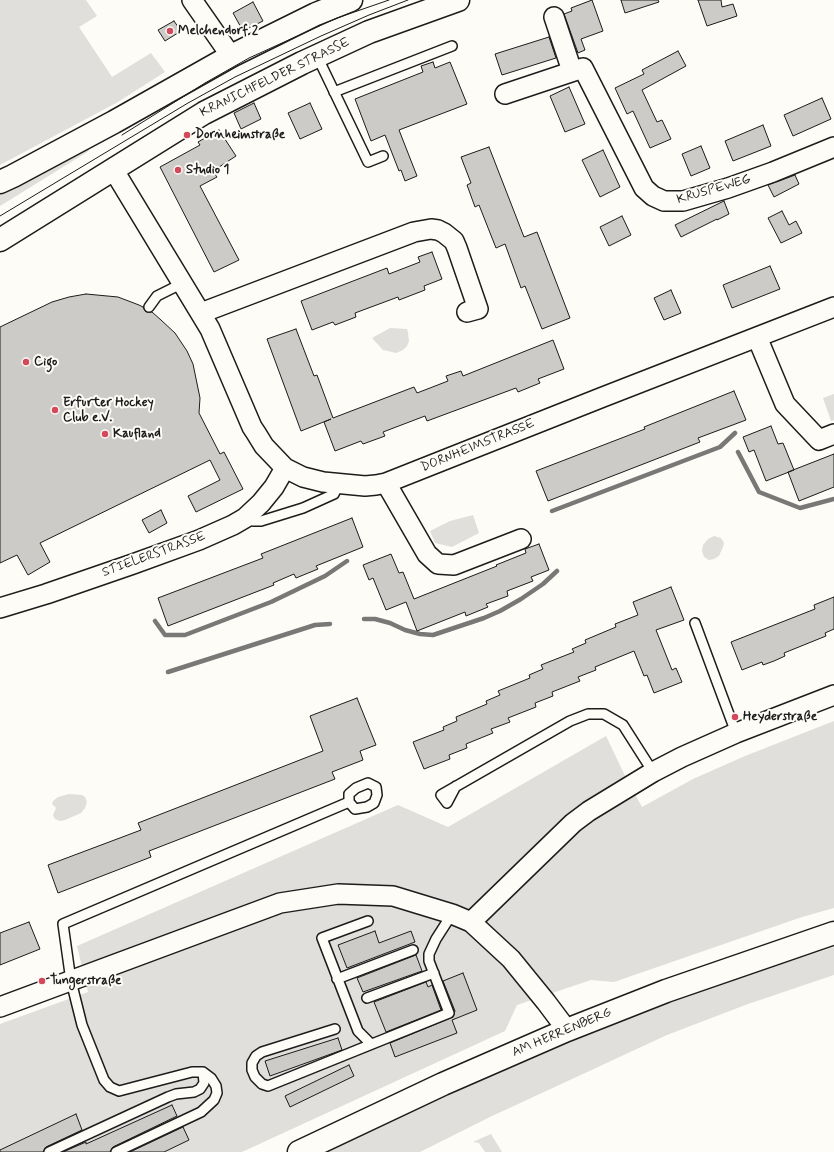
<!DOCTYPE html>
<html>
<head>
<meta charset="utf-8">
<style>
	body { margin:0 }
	canvas { display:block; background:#fdfcf7 }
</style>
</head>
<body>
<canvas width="834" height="1152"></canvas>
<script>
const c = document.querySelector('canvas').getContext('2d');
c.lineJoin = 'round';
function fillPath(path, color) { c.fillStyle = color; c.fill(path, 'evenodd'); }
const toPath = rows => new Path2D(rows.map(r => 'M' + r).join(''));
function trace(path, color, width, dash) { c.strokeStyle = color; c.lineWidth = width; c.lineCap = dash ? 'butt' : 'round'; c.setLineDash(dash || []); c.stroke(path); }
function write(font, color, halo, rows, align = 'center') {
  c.font = font + ' Mynerve,sans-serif'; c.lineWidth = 4; c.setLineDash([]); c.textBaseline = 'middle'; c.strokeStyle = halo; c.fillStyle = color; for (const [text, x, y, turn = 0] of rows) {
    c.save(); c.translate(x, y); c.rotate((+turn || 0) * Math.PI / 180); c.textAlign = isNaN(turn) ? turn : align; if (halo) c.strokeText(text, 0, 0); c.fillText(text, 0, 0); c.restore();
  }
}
fillPath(toPath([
	[0,0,86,0,97,16,79,27,112,77,151,53,165,72,118,102,0,165],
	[88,149,89,151,0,206,0,193,17,187],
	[390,328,407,329,408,333,409,341,407,346,403,350,396,353,383,350,372,338],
	[834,394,834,420,831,421,823,398],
	[473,515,479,533,452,547,435,543,430,531,450,521],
	[714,536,721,538,724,543,723,547,719,556,714,559,709,560,704,557,702,551,703,545,708,539],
	[834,721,834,908,802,917,614,982,591,980,517,1005,505,1031,242,1152,0,1152,0,1024,88,992,77,946,398,805,448,827,606,736,628,782,642,807,693,779,745,756],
	[69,794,82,795,85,797,87,802,85,808,81,813,65,820,60,821,55,819,53,815,56,808,52,804,53,801,58,797],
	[834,947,834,975,748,1004,667,1035,490,1117,420,1152,323,1152,499,1070,649,1010,742,977],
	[491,1134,502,1152,485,1152,479,1143,473,1142]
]), '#e0dfdb');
trace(toPath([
	[738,452,759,492,800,508,834,499],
	[552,511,720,447,735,433],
	[364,619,375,619,390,623,405,630,420,634,433,635,484,618,500,611,521,599,543,584,557,571],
	[155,621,165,635,185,635,271,602,325,576,347,561],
	[168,672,315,625,330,624]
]), '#797876', 4.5);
const building = toPath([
	[592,0,603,31,581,39,585,50,578,53,564,14,572,11,571,8,592,0],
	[621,0,658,0,659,2,625,13,621,0],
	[698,0,721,0,722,7,733,4,737,16,707,26,698,0],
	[253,2,263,21,243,31,233,13,253,2],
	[174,21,181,31,165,41,158,30,174,21],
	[549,37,556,58,502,75,495,54,549,37],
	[678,51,686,66,642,90,657,122,662,120,671,139,650,148,633,111,627,114,615,88,644,74,642,70,678,51],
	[433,62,435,68,450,62,467,104,399,130,417,176,405,181,401,170,399,171,385,135,371,141,355,99,423,72,421,66,433,62],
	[569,87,585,124,565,132,550,96,569,87],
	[822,98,831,119,793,136,784,115,822,98],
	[254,103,261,119,241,129,234,113,254,103],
	[310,103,322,129,300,139,288,113,310,103],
	[763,125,771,146,733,161,725,141,763,125],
	[219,130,236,156,213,171,217,177,200,186,239,260,214,272,160,167,200,145,198,142,219,130],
	[701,146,710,168,691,176,682,154,701,146],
	[489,147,524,237,537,232,570,318,542,329,525,286,521,288,505,244,496,248,479,205,475,207,467,185,471,183,461,157,489,147],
	[603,150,620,187,600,197,582,160,603,150],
	[795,175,799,184,774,197,768,185,795,175],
	[724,201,729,214,717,220,717,219,681,237,675,225,724,201],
	[782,211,789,225,796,221,802,233,781,243,768,218,782,211],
	[622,216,631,235,609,246,600,227,622,216],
	[432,252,442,279,424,286,425,290,399,300,398,297,355,313,356,317,335,325,333,322,312,330,301,301,387,268,389,274,420,262,418,257,432,252],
	[770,266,780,289,732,308,723,285,770,266],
	[671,290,681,313,664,320,654,298,671,290],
	[86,294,118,297,139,305,143,307,146,312,152,312,161,320,175,333,187,351,193,364,200,398,199,413,220,454,224,452,243,489,196,512,188,496,220,480,210,460,40,543,50,562,28,575,17,555,0,563,0,327,52,302,69,297,86,294],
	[296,329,314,376,317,375,333,418,414,387,417,393,448,381,446,376,461,371,463,376,553,340,564,369,538,379,540,383,518,392,516,388,427,421,425,416,383,432,385,436,363,444,361,441,335,451,324,422,331,419,301,431,267,339,296,329],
	[734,391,746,420,698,438,700,442,548,501,536,471,645,429,644,427,734,391],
	[771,426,778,444,783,443,794,470,766,481,754,450,749,452,743,437,771,426],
	[834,454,834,487,799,501,788,472,834,454],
	[161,510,167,523,149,533,142,520,161,510],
	[352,518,363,547,316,566,318,569,296,578,294,574,273,583,274,585,168,626,158,598,263,558,261,554,352,518],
	[539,544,549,570,531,577,533,581,507,591,508,596,486,604,488,607,466,616,465,612,417,631,406,602,386,610,373,578,369,580,363,565,391,554,399,573,403,572,414,599,497,566,496,565,526,553,525,549,539,544],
	[671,587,684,620,656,630,672,670,676,668,682,682,654,693,647,675,644,676,634,651,595,667,596,670,578,677,580,681,552,692,553,696,535,703,536,707,508,718,510,722,491,729,493,733,466,744,467,748,449,755,450,759,424,769,413,742,444,730,443,727,457,721,456,717,487,704,486,701,500,695,498,691,530,678,529,675,543,669,541,665,574,652,572,649,586,643,585,640,616,627,615,624,638,615,633,602,671,587],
	[834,597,834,629,825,633,826,636,784,653,785,656,774,661,763,665,762,662,742,670,731,642,815,609,814,605,834,597],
	[357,698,376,745,360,751,363,760,332,772,335,779,149,851,151,857,58,893,48,865,141,830,138,823,323,751,310,716,357,698],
	[29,922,40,949,0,965,0,933,29,922],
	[375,931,379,943,411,931,415,942,347,968,338,945,375,931],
	[416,955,422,971,363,992,357,978,416,955],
	[463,973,477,1010,452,1020,457,1033,395,1057,390,1043,453,1017,455,1011,443,981,463,973],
	[426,982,428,987,432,985,441,1010,386,1032,374,1002,426,982],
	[338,1038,342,1050,270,1076,265,1061,338,1038],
	[349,1065,354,1076,290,1107,285,1096,349,1065],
	[172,1105,177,1116,113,1147,110,1152,63,1152,86,1142,86,1144,172,1105],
	[76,1114,82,1130,46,1147,43,1152,0,1152,0,1150,76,1114],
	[183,1127,189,1140,164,1152,130,1152,183,1127]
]);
fillPath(building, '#cccbc8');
trace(building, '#1c1c1c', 1);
const lane = toPath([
	[317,56,368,162,383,156],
	[334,92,452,46],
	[149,307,157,296,183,283],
	[245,518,253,521,261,521,303,508,334,494,339,484],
	[695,623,736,733],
	[456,786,447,803,441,795,570,721,588,714,604,714,623,725,653,772],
	[368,921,322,938,358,1031,371,1044],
	[337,979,413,950],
	[367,998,434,973],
	[335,1029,262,1052,256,1056,252,1063,252,1070,255,1077,262,1084,268,1086,449,1013,429,961,429,954,436,939,452,914],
	[49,1152,168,1097,176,1094,194,1092,200,1089,204,1083,203,1072],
	[116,1152,201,1112,214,1100,217,1093,216,1086,211,1078,203,1072,192,1072,119,1091,110,1087,104,1080,82,1025,71,981,63,924,349,802,355,809,367,807,374,803,377,795,376,787,368,783,356,788,349,794,349,802]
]);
const street = toPath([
	[192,0,231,56],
	[554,17,572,71],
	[505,94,583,68,644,188,653,196,664,201,683,201,728,188,773,172,834,147],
	[113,169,210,329,252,427,256,433,264,446,285,468,303,477,323,482,365,486,376,485,386,483,603,397,834,307],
	[201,313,414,232,431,229,438,230,444,233,454,241,457,248,478,309,467,312],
	[757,337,785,404,819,440,834,434],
	[386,483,427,554,438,564,454,565,521,539],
	[0,608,46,594,133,564,199,540,233,525,245,518,261,503,274,487,285,468],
	[471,922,573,823,589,811,653,772,682,757,736,733,834,695],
	[0,1007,280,903,338,894,393,896,452,914,471,922,511,959,546,1002,567,1030]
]);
const secondary = toPath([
	[0,182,13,176,114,122,231,56,316,14,351,0],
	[0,240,204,113,302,63,369,32,458,0],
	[299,1152,443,1084,567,1030,666,991,834,933]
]);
trace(lane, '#1c1c1c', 12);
trace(street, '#1c1c1c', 22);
trace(secondary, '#1c1c1c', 25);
trace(lane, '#fdfcf7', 9);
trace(street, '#fdfcf7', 19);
trace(secondary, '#fdfcf7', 22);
trace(toPath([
	[122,135,205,83,249,58,337,18,389,0],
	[0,216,188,103,235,77,321,36,369,15,408,0]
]), '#1c1c1c', 1);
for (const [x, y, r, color] of [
	[170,31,4,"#d1495b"],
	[187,135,4,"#d1495b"],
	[178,170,4,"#d1495b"],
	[26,362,4,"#d1495b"],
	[55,410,4,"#d1495b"],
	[105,434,4,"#d1495b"],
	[735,717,4,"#d1495b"],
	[42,981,4,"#d1495b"]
]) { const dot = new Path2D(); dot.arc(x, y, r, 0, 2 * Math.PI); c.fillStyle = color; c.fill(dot); trace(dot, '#fdfcf7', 1.5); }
write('bold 13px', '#1c1c1c', '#fdfcf7', [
	["Melchendorf 2",178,31],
	["Dornheimstraße",195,135],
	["Studio 1",186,170],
	["Cigo",34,362],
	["Erfurter Hockey",63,403],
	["Club e.V.",63,418],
	["Kaufland",113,434],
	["Heyderstraße",743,717],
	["Tungerstraße",50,981]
], 'left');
write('13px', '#1c1c1c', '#fdfcf7', [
	["KRANICHFELDER STRASSE",275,78,-26],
	["KRUSPEWEG",714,190,-16],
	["DORNHEIMSTRASSE",478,446,-22],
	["STIELERSTRASSE",154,555,-20],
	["AM HERRENBERG",562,1033,-23]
]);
</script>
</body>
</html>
